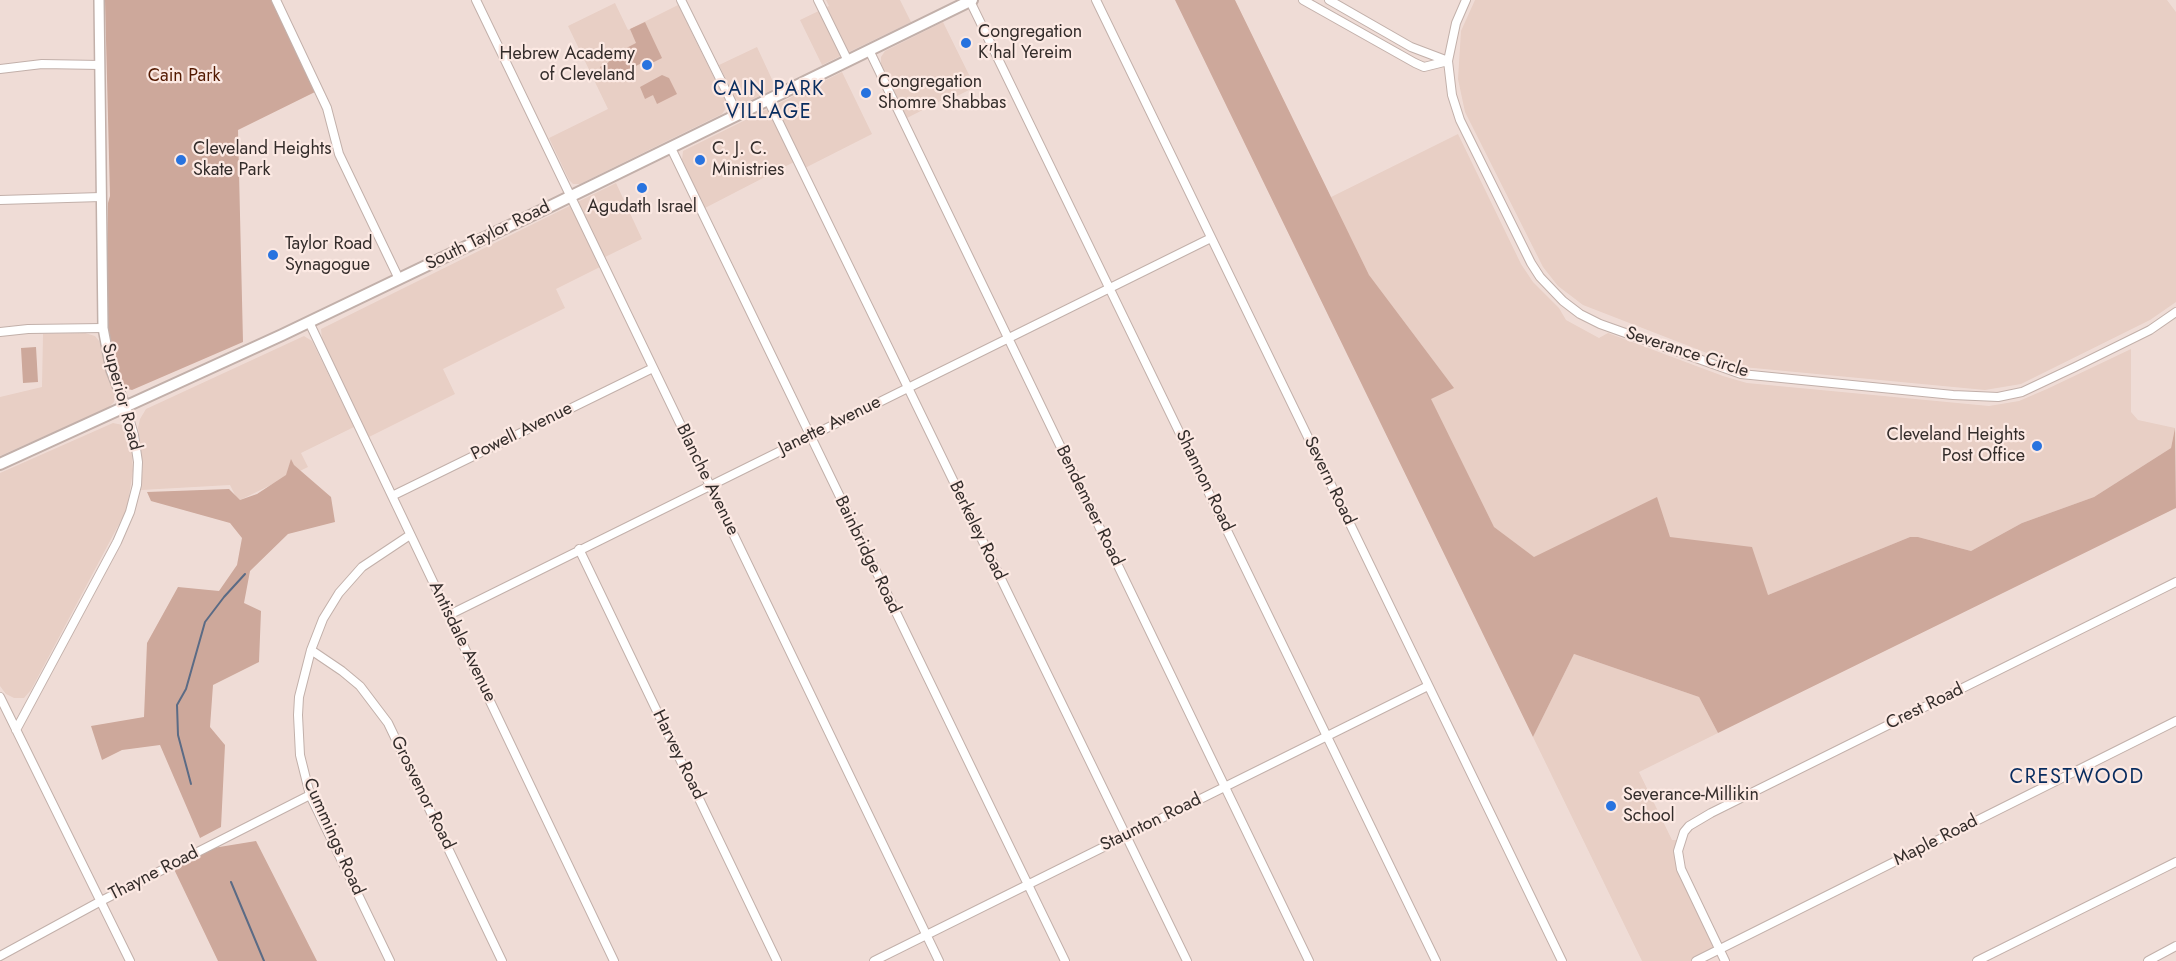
<!DOCTYPE html>
<html>
<head>
<meta charset="utf-8">
<style>
	body { margin:0 }
	canvas { display:block; background:#efdcd6 }
</style>
</head>
<body>
<canvas width="2176" height="961"></canvas>
<script>
const c = document.querySelector('canvas').getContext('2d');
c.lineJoin = 'round';
function fillPath(path, color) { c.fillStyle = color; c.fill(path, 'evenodd'); }
const toPath = rows => new Path2D(rows.map(r => 'M' + r).join(''));
function trace(path, color, width, dash) { c.strokeStyle = color; c.lineWidth = width; c.lineCap = dash ? 'butt' : 'round'; c.setLineDash(dash || []); c.stroke(path); }
function write(font, color, halo, rows, align = 'center') {
  c.font = font + ' Jost,sans-serif'; c.lineWidth = 4.5; c.setLineDash([]); c.textBaseline = 'middle'; c.strokeStyle = halo; c.fillStyle = color; for (const [text, x, y, turn = 0] of rows) {
    c.save(); c.translate(x, y); c.rotate((+turn || 0) * Math.PI / 180); c.textAlign = isNaN(turn) ? turn : align; if (halo) c.strokeText(text, 0, 0); c.fillText(text, 0, 0); c.restore();
  }
}
fillPath(toPath([
	[826,0,900,0,911,22,822,65,800,20,829,6],
	[1475,0,2167,0,2176,12,2176,302,2150,320,2021,384,1985,390,1743,367,1583,305,1558,286,1543,267,1465,112,1458,79,1461,31],
	[615,3,628,30,678,5,725,100,726,108,722,114,667,141,580,184,573,184,569,180,549,138,608,109,568,26],
	[943,22,975,87,955,97,954,94,907,118,881,64,881,57,885,51],
	[757,47,776,88,747,102,739,102,734,97,719,65],
	[842,72,872,134,799,171,794,162,705,208,682,160,683,151],
	[1458,134,1521,264,1533,282,1559,308,1566,320,1599,338,1608,333,1723,376,1747,383,1989,406,2019,401,2047,389,2131,349,2131,412,2138,420,2175,428,2171,448,2094,497,2022,523,1971,551,1918,537,1910,537,1697,624,1490,579,1311,207],
	[616,183,642,239,605,257,597,241,590,245,600,267,556,289,565,308,443,369,455,394,369,437,322,340,321,329],
	[85,333,95,336,99,341,115,397,114,402,108,408,0,456,0,397,42,387,43,334],
	[304,336,312,341,354,427,301,453,308,467,238,501,230,485,141,490,143,464,138,428,140,419,146,409],
	[113,423,123,425,127,429,131,443,133,470,127,509,31,690,24,698,14,698,6,694,0,686,0,473],
	[1574,654,1699,697,1718,733,1639,772,1672,840,1680,840,1678,860,1720,949,1696,961,1642,961,1533,737]
]), '#e8cfc5');
fillPath(toPath([
	[105,0,271,0,315,92,238,130,243,342,132,390,124,388,121,384,117,372,110,344,107,316,108,203,110,196],
	[1175,0,1235,0,1369,275,1454,388,1431,399,1494,527,1534,557,1657,497,1670,537,1752,547,1768,595,1910,537,1918,537,1971,551,2022,523,2094,497,2171,448,2175,428,2176,508,1718,733,1699,697,1574,654,1533,737],
	[645,22,662,58,648,65,644,62,607,80,600,67,608,63,611,56,636,43,630,29],
	[662,75,669,78,677,94,657,104,653,95,645,99,640,87],
	[36,347,38,382,23,383,21,348],
	[291,459,294,465,331,497,335,522,288,534,250,571,244,603,261,611,259,662,213,685,210,727,225,745,221,827,200,838,160,745,122,750,102,760,91,726,144,717,147,643,178,587,219,591,237,565,242,538,230,523,151,501,147,492,229,489,240,500,257,494,286,475],
	[256,841,317,961,218,961,172,865,201,850]
]), '#cda89b');
trace(toPath([
	[191,784,178,735,177,705,186,689,205,622,224,597,245,574],
	[231,882,264,961]
]), '#5b6b85', 2);
const minor = toPath([
	[276,0,327,108,339,154,399,279],
	[476,0,939,961],
	[681,0,738,115],
	[818,0,848,61],
	[1096,0,1562,961],
	[1303,0,1415,63,1424,67,1448,61],
	[1329,0,1411,47,1448,61],
	[1466,0,1456,23,1448,61,1452,95,1460,120,1531,263,1540,277,1563,301,1580,314,1600,324,1741,374,1953,395,1998,397,2022,392,2075,367,2150,330,2176,312],
	[970,1,1436,961],
	[869,50,1309,961],
	[0,69,42,64,100,65],
	[768,100,1187,961],
	[671,148,1065,961],
	[0,200,101,197],
	[309,322,614,961],
	[0,332,28,329,103,328],
	[392,496,653,368],
	[579,549,777,961],
	[449,615,1211,238],
	[311,650,342,671,360,686,388,723,502,961],
	[0,697,130,961],
	[16,730,117,542,130,512,137,485,138,462,134,435,126,408],
	[0,956,101,901,310,795],
	[390,961,310,795,300,755,298,715,299,697,311,650,323,619,339,593,362,567,410,535],
	[874,961,1428,686],
	[1696,961,2176,721],
	[1725,961,1681,869,1678,851,1684,832,1689,826,1711,813,2176,582],
	[1977,961,2176,862],
	[2148,961,2176,946]
]);
const tertiary = toPath([
	[99,0,103,328,111,370,126,408]
]);
const secondary = toPath([
	[0,464,282,335,555,204,972,0]
]);
trace(minor, '#c2b0aa', 10);
trace(tertiary, '#c2b0aa', 12);
trace(secondary, '#c2b0aa', 14);
trace(minor, '#fff', 8);
trace(tertiary, '#fff', 9);
trace(secondary, '#fff', 10);
for (const [x, y, r, color] of [
	[966,43,6,"#2873df"],
	[647,65,6,"#2873df"],
	[866,93,6,"#2873df"],
	[181,160,6,"#2873df"],
	[700,160,6,"#2873df"],
	[642,188,6,"#2873df"],
	[273,255,6,"#2873df"],
	[2037,446,6,"#2873df"],
	[1611,806,6,"#2873df"]
]) { const dot = new Path2D(); dot.arc(x, y, r, 0, 2 * Math.PI); c.fillStyle = color; c.fill(dot); trace(dot, '#fce9e3', 2); }
write('18px', '#342d2b', '#fce9e3', [
	["Congregation",978,33],
	["K'hal Yereim",978,54],
	["Hebrew Academy",635,55,"right"],
	["of Cleveland",635,76,"right"],
	["Congregation",878,83],
	["Shomre Shabbas",878,104],
	["Cleveland Heights",193,150],
	["Skate Park",193,171],
	["C. J. C.",712,150],
	["Ministries",712,171],
	["Agudath Israel",642,208,"center"],
	["Taylor Road",285,245],
	["Synagogue",285,266],
	["Cleveland Heights",2025,436,"right"],
	["Post Office",2025,457,"right"],
	["Severance-Millikin",1623,796],
	["School",1623,817]
], 'left');
write('18px', '#531900', '#fce9e3', [
	["Cain Park",184,77]
]);
write('18px', '#342d2b', '#fce9e3', [
	["South Taylor Road",488,236,-26],
	["Severance Circle",1687,353,18],
	["Superior Road",121,397,75],
	["Janette Avenue",830,426,-26],
	["Powell Avenue",522,432,-26],
	["Blanche Avenue",707,480,64],
	["Shannon Road",1204,481,64],
	["Severn Road",1329,481,64],
	["Bendemeer Road",1089,506,64],
	["Berkeley Road",977,531,64],
	["Bainbridge Road",867,555,64],
	["Antisdale Avenue",462,642,64],
	["Crest Road",1925,707,-26],
	["Harvey Road",678,755,64],
	["Grosvenor Road",422,793,64],
	["Staunton Road",1151,823,-26],
	["Cummings Road",333,837,66],
	["Maple Road",1936,841,-27],
	["Thayne Road",154,874,-27]
]);
c.letterSpacing = '1.5px';
write('20px', '#082c5f', '#fce9e3', [
	["CAIN PARK",769,90],
	["VILLAGE",769,113],
	["CRESTWOOD",2077,778]
]);
c.letterSpacing = '0px';
</script>
</body>
</html>
